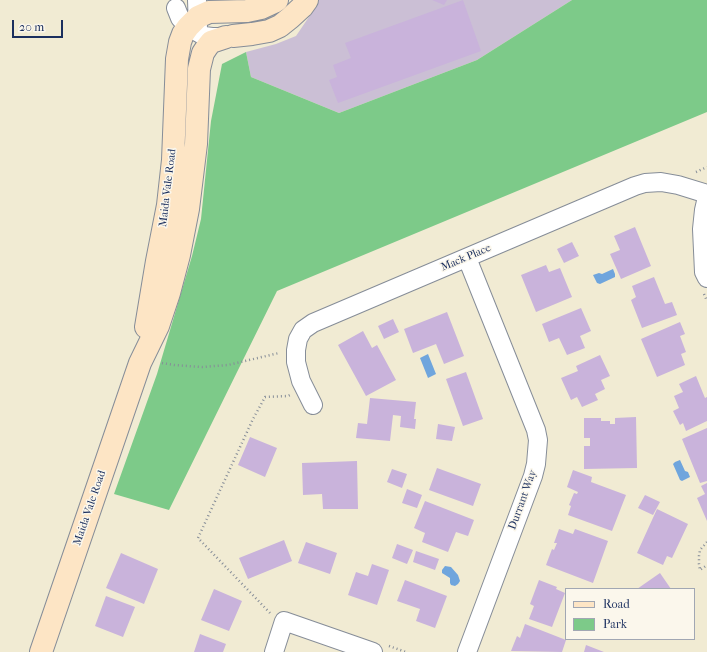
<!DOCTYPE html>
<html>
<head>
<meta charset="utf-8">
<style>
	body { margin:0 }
	#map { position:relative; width:707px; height:652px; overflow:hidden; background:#f1ebd3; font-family:"IM FELL French Canon",serif }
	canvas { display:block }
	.legend { position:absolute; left:565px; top:588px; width:130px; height:52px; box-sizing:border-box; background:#fbf7ec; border:1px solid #a1a7b3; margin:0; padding:5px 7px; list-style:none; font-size:12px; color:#1b2f5e }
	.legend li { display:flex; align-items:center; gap:8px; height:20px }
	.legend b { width:20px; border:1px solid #a1a7b3 }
	.scale { position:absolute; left:12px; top:20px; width:51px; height:18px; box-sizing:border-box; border:2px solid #1b2f5e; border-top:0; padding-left:5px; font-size:12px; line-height:14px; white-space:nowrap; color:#1b2f5e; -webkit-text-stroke:3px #fbf7ec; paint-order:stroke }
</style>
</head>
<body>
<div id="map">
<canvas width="707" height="652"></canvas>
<ul class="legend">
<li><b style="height:5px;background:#fde5c5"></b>Road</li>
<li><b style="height:11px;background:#7dca89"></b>Park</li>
</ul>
<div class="scale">20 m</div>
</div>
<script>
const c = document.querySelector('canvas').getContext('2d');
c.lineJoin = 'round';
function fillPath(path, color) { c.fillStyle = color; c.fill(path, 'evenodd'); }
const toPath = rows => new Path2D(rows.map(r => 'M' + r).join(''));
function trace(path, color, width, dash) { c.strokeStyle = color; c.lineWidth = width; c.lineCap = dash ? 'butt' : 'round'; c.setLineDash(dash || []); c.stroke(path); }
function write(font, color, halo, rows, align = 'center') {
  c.font = font + ' "IM FELL French Canon",serif'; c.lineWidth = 3; c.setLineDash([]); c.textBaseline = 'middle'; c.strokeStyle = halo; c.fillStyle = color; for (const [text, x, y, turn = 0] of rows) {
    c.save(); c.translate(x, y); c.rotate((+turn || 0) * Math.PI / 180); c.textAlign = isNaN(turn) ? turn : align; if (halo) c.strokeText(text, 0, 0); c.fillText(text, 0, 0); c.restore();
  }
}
fillPath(toPath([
	[319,0,572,0,477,60,339,113,251,77,246,52,276,44,296,36,315,8]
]), '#cbbfd5');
fillPath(toPath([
	[572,0,707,0,707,112,277,291,169,510,114,494,157,374,192,256,201,219,211,121,222,64,246,52,251,77,339,113,477,60]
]), '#7dca89');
fillPath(toPath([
	[613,269,615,274,615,277,600,284,597,283,593,275,599,273,602,274],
	[428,354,436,374,428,378,420,358],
	[680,460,685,471,688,472,690,477,682,481,680,480,673,464,675,462],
	[445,566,451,567,458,575,460,581,458,584,455,586,451,585,450,583,450,578,442,573,442,570]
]), '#6fa5dd');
fillPath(toPath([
	[432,0,447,0,444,5],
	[463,0,481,51,338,103,329,80,337,77,333,65,351,58,345,43],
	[635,227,651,266,621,279,610,254,620,250,614,236],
	[572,242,579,256,564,263,557,249],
	[546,265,549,272,560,268,572,297,536,312,521,275],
	[654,277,665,304,672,302,677,315,642,328,631,300,636,297,632,286],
	[581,308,591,331,580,336,585,348,567,355,559,338,549,342,542,324],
	[447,312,464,356,444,364,436,344,413,353,404,329],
	[393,319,399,332,384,339,378,326],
	[680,322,685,334,680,336,686,352,681,354,685,365,657,377,641,339],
	[363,331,372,348,377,345,396,380,366,396,338,345],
	[600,355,610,376,601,380,605,389,595,394,598,400,582,407,577,397,571,400,561,378,578,371,576,366],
	[466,372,483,419,463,426,446,379],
	[696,376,705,398,707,397,707,421,686,431,683,423,680,425,673,411,679,408,674,396,683,392,679,384],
	[370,398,416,402,414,419,416,419,415,429,400,427,401,416,393,415,390,441,356,438,358,423,367,424],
	[636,417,637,468,584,469,584,446,590,446,590,438,584,438,584,418,601,418,601,421,610,421,610,424,615,424,615,418],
	[438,424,455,427,452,441,436,439],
	[707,428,707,481,700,483,682,439],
	[250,437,277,448,265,477,238,465],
	[357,461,358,509,323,509,322,494,303,495,302,463],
	[437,468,481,484,473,506,429,490],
	[392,469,407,474,402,488,387,482],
	[573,470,592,477,591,482,626,495,612,531,568,515,571,506,569,505,574,493,577,494,578,492,567,487],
	[707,483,707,521,697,498,705,494,701,486],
	[407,489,422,495,417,508,402,503],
	[645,495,660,502,653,515,638,508],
	[425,501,474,520,468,536,456,532,448,552,422,542,425,533,414,528],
	[657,509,688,524,672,558,667,556,663,565,637,553],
	[559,529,573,534,575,529,608,541,593,583,546,565,552,549,554,550,557,543,554,543],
	[284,540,292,561,248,579,239,558],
	[306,542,337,553,330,574,298,563],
	[397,544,413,550,407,564,392,558],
	[416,551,439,559,435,570,413,562],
	[121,553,158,569,144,604,106,588],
	[372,564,389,570,377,605,348,595,356,572,368,576],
	[660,573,671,589,637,589],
	[405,580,447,596,435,628,416,621,420,609,397,601],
	[539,580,557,587,556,589,565,593,552,627,529,619,534,606,530,604],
	[214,589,242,601,229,631,201,620],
	[106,596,135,607,123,637,95,626],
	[525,624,566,640,562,652,511,651,517,636,520,638],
	[200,634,226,644,223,652,194,652],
	[586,645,604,652,584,652]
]), '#c9b3db');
const street = toPath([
	[197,0,198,29],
	[176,8,180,18,188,27,204,36,212,37,226,37],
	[707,197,704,210,702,229,704,272,707,278],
	[467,258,536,430,538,440,536,464,533,476,467,652],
	[313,405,301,381,296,362,296,350,298,339,303,330,313,323,635,186,645,183,661,182,678,185,707,194],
	[274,652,284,621,373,652]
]);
const secondary = toPath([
	[233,36,252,34,269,31,280,26,290,18,302,7,307,0],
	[146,327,157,261,168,205,173,160,177,59,180,42,183,34,188,27,198,17,209,12,247,11,261,8,274,2,277,0],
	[41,652,140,363,158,326,169,293,179,255,188,209,196,144,199,69,203,53,207,47,211,42,226,37]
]);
trace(street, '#868d98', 20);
trace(secondary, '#868d98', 24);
trace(toPath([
	[696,172,707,167],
	[704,294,707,301],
	[162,363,174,365,202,367,228,365,279,353],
	[707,542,700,550,699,556,699,564,700,570,707,565],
	[270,613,198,538,253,419,265,397,288,396,290,395],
	[389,646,406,652]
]), '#868d98', 2.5, [1, 3]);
trace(street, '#fff', 18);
trace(secondary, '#fde5c5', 22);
write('11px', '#1b2f5e', '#fbf7ec', [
	["Maida Vale Road",168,188,-83],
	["Mack Place",466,258,-23],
	["Durrant Way",523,500,-70],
	["Maida Vale Road",90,508,-71]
]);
</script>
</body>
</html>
